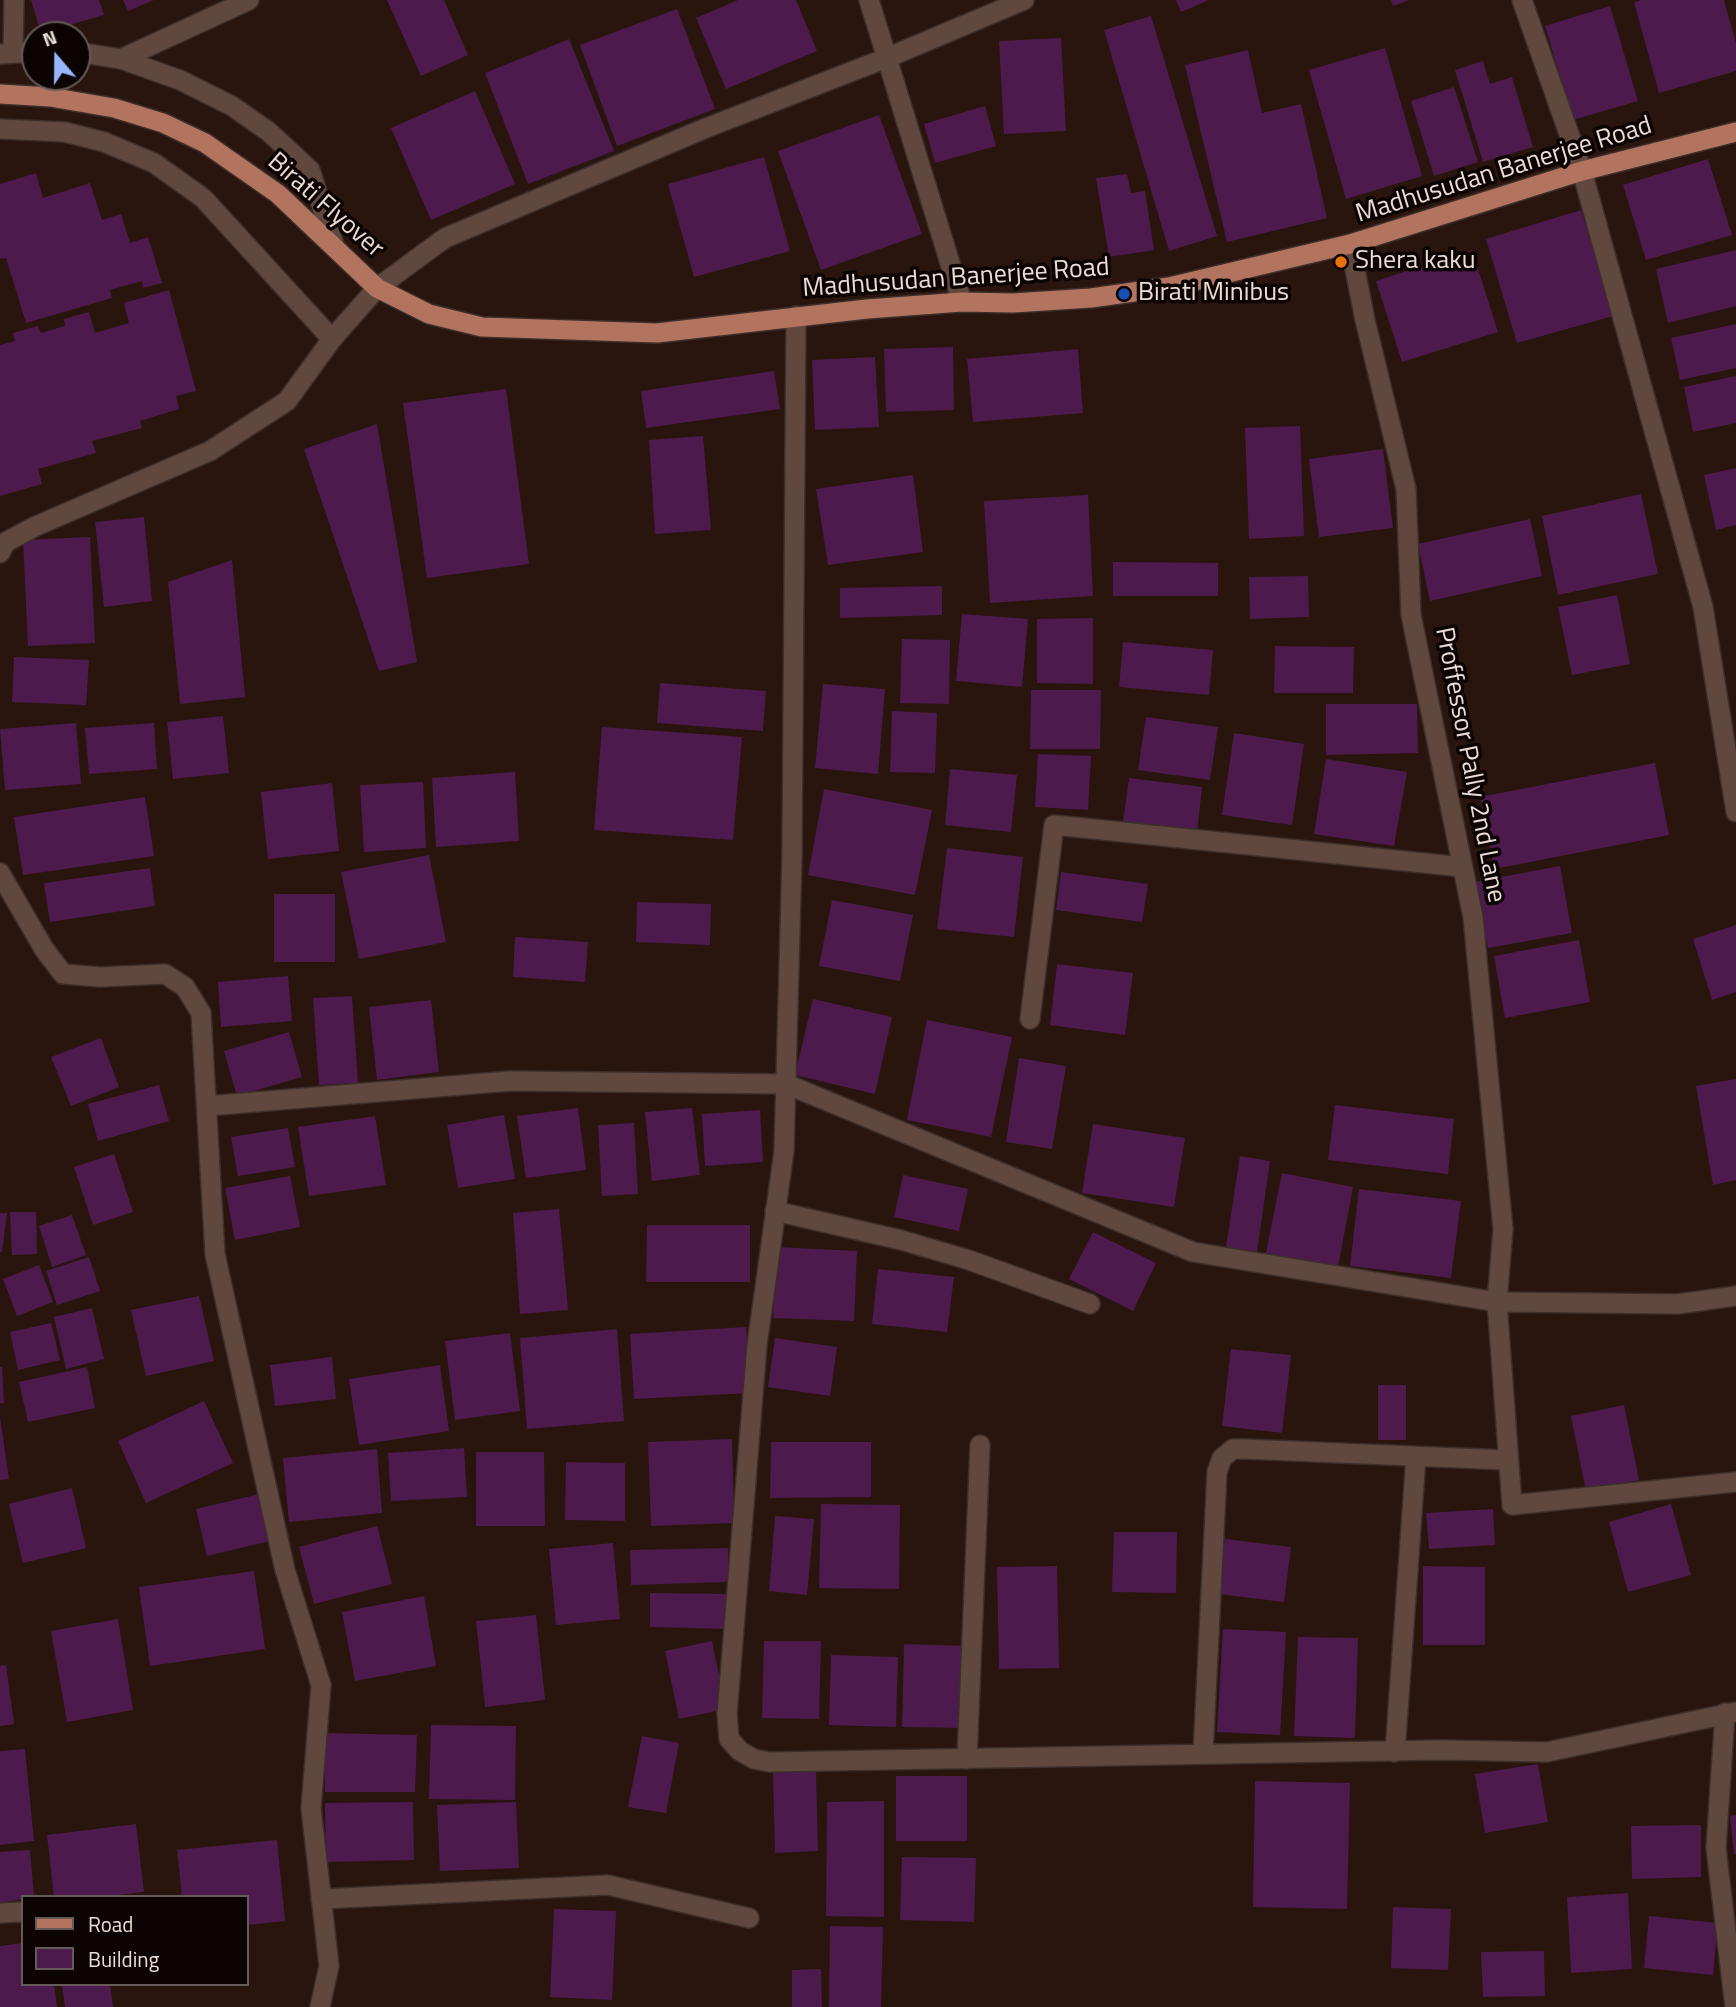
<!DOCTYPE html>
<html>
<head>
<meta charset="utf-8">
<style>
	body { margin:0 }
	#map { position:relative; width:1736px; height:2007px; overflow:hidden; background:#29150d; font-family:"Titillium Web",sans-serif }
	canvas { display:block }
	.legend { position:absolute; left:21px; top:1895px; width:228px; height:91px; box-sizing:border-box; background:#0b0403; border:2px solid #655a57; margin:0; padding:9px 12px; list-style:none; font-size:21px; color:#ebdcd6 }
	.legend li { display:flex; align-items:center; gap:14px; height:35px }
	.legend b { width:35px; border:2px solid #655a57 }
	.north { position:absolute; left:21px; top:21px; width:70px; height:70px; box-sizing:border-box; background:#0b0403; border:2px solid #655a57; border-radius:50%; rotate:340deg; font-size:19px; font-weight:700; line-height:28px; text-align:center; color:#ebdcd6 }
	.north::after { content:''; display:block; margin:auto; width:24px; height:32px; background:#97b6fd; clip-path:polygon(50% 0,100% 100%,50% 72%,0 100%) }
</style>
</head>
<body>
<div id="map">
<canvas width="1736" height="2007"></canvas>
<ul class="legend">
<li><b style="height:9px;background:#b3745f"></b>Road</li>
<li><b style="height:19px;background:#4d1a4e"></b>Building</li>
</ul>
<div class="north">N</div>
</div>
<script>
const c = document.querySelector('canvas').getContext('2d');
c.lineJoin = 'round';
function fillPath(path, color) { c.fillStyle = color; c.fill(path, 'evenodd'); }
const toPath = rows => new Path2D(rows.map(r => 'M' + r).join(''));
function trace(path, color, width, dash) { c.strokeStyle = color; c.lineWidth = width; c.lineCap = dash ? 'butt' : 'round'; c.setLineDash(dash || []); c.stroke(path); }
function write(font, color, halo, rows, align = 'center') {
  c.font = font + ' "Titillium Web",sans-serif'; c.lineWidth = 7; c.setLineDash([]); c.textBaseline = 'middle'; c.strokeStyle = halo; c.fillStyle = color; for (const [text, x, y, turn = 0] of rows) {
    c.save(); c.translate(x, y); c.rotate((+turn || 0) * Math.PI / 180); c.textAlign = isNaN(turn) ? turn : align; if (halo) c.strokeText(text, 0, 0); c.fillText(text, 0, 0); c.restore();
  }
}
fillPath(toPath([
	[31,0,99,0,104,15,41,33],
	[123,0,154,0,128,11],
	[387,0,444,0,468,55,421,76],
	[738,0,796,0,817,51,726,89,696,18],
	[1176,0,1209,0,1181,12],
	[1391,0,1410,0,1393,6],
	[1642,0,1724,0,1736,43,1736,71,1659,93,1634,2],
	[1610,6,1638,101,1573,120,1545,26],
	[677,9,715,109,617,146,580,45],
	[1151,16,1217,236,1169,251,1104,30],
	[1061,38,1066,131,1004,134,999,41],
	[569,39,614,151,528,184,485,73],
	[1385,48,1422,176,1346,199,1309,70],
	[1248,50,1262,113,1301,104,1327,218,1227,242,1185,65],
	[1483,61,1490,84,1512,77,1533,147,1483,162,1455,70],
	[1454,87,1478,162,1434,176,1411,101],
	[475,91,515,184,431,220,391,128],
	[985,106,996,146,935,163,924,124],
	[879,115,922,234,821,270,778,151],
	[764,157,790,251,694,277,668,184],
	[1708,159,1732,235,1646,260,1623,185],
	[36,173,43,198,90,183,102,220,121,214,130,243,148,237,162,283,143,288,142,281,110,290,112,298,26,323,6,258,0,259,0,184],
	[1127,174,1131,193,1145,191,1154,250,1109,257,1096,178],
	[1581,210,1613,316,1517,343,1486,239],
	[1472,250,1498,332,1402,362,1376,281],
	[1736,250,1736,306,1668,323,1656,269],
	[169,290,196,391,176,396,179,409,140,421,142,428,92,441,96,453,38,469,42,484,0,496,0,345,15,341,13,333,38,326,41,333,65,326,64,319,89,312,95,333,129,323,124,303],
	[1736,324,1736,368,1680,380,1671,338],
	[953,347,954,410,886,412,884,349],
	[1078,349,1083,413,973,422,967,359],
	[875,357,879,427,815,430,812,360],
	[774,371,780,409,646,428,641,391],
	[1736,376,1736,423,1693,432,1684,387],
	[506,389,529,564,427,578,403,403],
	[377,424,417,662,379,671,304,449],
	[1300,426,1304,536,1249,539,1245,428],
	[703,436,711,530,655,534,649,440],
	[1383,449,1393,528,1319,537,1309,459],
	[1736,468,1736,525,1716,530,1704,475],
	[913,475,923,552,828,565,816,489],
	[1641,494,1658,574,1558,595,1542,516],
	[1088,495,1093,596,990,603,984,501],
	[144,517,152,601,104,607,95,522],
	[1530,519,1542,576,1430,601,1418,544],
	[90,537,95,643,28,646,23,540],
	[232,560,245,697,180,704,168,582],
	[1113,562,1218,563,1218,596,1113,596],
	[1308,576,1309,617,1250,619,1249,577],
	[942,586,942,615,840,618,840,588],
	[1617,595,1630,664,1572,675,1558,607],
	[962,614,1028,619,1022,687,956,681],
	[1093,618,1093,684,1037,683,1037,619],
	[902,639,950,640,949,704,900,703],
	[1123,642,1213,650,1209,695,1119,687],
	[1275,646,1354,647,1353,693,1274,693],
	[14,657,89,660,86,705,12,702],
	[660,683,766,691,763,731,657,723],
	[823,684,885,689,878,774,815,768],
	[1031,690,1101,690,1100,749,1030,749],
	[1326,704,1417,704,1418,753,1326,755],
	[892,711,937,713,935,773,890,772],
	[223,716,229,773,173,779,167,722],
	[1146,717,1218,727,1210,780,1138,770],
	[76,723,81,784,5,790,0,729],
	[154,723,157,769,89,774,85,728],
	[602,727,742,737,733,840,594,830],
	[1234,733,1304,744,1292,825,1222,815],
	[1038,754,1091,756,1088,810,1035,807],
	[1326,759,1407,772,1394,846,1314,834],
	[1655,763,1669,835,1494,869,1480,797],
	[950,769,1017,775,1011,832,945,825],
	[515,772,519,841,436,847,432,778],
	[1129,778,1202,787,1197,832,1123,822],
	[423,782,426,848,364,852,360,785],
	[332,783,339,851,268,859,261,792],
	[824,789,932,810,915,895,808,875],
	[145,797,154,856,23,875,14,817],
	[947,848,1023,857,1014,937,937,929],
	[429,855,446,942,359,959,341,872],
	[1560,866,1572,933,1488,948,1475,882],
	[150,868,155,906,50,922,44,883],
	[1061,872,1148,884,1142,922,1056,910],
	[274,894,335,894,335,962,274,962],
	[832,900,913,915,900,981,819,966],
	[637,902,711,904,710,945,636,942],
	[1736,925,1736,992,1712,1000,1693,939],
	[515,937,588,942,585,982,513,977],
	[1579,940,1590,1002,1505,1018,1494,956],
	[1057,964,1133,973,1125,1035,1050,1025],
	[288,976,292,1021,221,1027,218,982],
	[352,996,358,1083,319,1085,313,998],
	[813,999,892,1017,875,1094,795,1075],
	[431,1000,439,1072,377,1080,369,1007],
	[927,1020,1012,1037,991,1137,907,1120],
	[289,1032,302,1077,237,1096,224,1051],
	[101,1038,119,1087,71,1106,51,1057],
	[1019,1058,1066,1066,1052,1149,1006,1142],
	[1736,1079,1736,1180,1713,1185,1696,1086],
	[159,1085,169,1121,98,1141,88,1104],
	[1335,1105,1454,1119,1448,1174,1328,1160],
	[578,1108,586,1170,526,1178,517,1116],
	[692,1108,700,1175,652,1181,645,1112],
	[760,1110,763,1162,705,1166,702,1114],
	[504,1115,515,1179,458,1188,447,1125],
	[375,1116,386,1185,309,1196,298,1127],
	[634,1123,638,1194,602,1196,598,1125],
	[1093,1124,1185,1138,1174,1207,1082,1193],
	[288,1128,295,1167,238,1176,231,1137],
	[114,1154,133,1212,93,1225,74,1167],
	[1240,1156,1270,1161,1257,1252,1226,1247],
	[1282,1173,1353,1187,1338,1267,1266,1253],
	[903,1175,968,1189,959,1231,894,1217],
	[290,1176,300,1227,235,1240,225,1188],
	[1359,1189,1461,1201,1451,1278,1350,1266],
	[559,1209,568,1310,520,1314,513,1213],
	[10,1212,36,1212,37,1254,12,1255],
	[0,1213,7,1213,2,1252,0,1252],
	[72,1215,86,1255,52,1267,39,1226],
	[647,1225,750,1225,750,1282,646,1282],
	[1093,1232,1156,1263,1133,1311,1069,1279],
	[777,1247,857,1251,854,1321,773,1318],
	[89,1257,100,1291,57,1305,46,1271],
	[39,1265,53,1302,17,1316,3,1279],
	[878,1269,954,1277,947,1332,872,1324],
	[199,1296,214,1361,146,1376,131,1310],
	[92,1308,104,1359,66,1369,54,1317],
	[51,1323,60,1360,18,1370,10,1332],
	[746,1327,750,1393,634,1399,630,1334],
	[617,1329,624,1421,527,1429,520,1338],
	[510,1333,520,1411,455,1420,445,1341],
	[775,1338,837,1347,830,1396,768,1387],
	[1231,1349,1291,1355,1282,1433,1222,1426],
	[332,1357,336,1399,275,1406,270,1365],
	[440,1365,449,1431,359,1445,349,1379],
	[0,1367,2,1367,4,1403,0,1403],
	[87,1367,95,1408,28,1422,19,1382],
	[1378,1385,1406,1385,1406,1440,1378,1440],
	[204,1401,233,1463,146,1503,118,1441],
	[1624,1405,1639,1480,1586,1491,1571,1416],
	[0,1417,9,1479,0,1480],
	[732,1439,734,1523,651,1526,648,1442],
	[771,1442,871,1442,871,1497,770,1498],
	[464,1448,467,1497,391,1501,388,1453],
	[377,1449,382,1513,289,1522,283,1458],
	[476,1452,544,1452,545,1526,476,1526],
	[566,1462,625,1463,625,1521,565,1520],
	[72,1488,86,1548,23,1563,9,1504],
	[260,1494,270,1541,207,1556,196,1509],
	[821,1504,900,1505,899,1589,819,1588],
	[1671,1504,1691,1575,1628,1592,1609,1522],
	[1493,1509,1495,1545,1429,1549,1426,1513],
	[775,1516,814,1519,807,1595,769,1591],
	[377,1526,392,1584,314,1604,299,1547],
	[1114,1532,1177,1532,1176,1593,1112,1592],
	[1225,1539,1291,1547,1284,1602,1218,1594],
	[613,1543,620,1619,556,1625,549,1549],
	[728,1548,729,1582,631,1585,630,1550],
	[1057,1566,1059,1668,999,1669,997,1567],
	[1423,1566,1485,1567,1485,1645,1423,1645],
	[254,1571,265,1649,150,1666,139,1587],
	[650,1593,729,1594,729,1629,650,1627],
	[424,1596,436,1666,355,1681,342,1612],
	[536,1615,545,1700,485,1707,476,1621],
	[118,1619,133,1710,67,1722,51,1631],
	[1223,1629,1286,1632,1280,1735,1217,1732],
	[1298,1637,1358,1638,1355,1738,1294,1736],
	[712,1641,726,1709,679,1719,665,1651],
	[764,1641,821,1641,819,1719,762,1718],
	[904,1644,966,1646,965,1728,902,1727],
	[831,1655,898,1657,896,1727,829,1725],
	[6,1665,14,1724,0,1726,0,1666],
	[431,1725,516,1726,515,1800,429,1799],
	[325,1733,417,1735,415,1792,325,1792],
	[642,1736,679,1743,666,1813,628,1807],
	[25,1749,34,1841,0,1845,0,1751],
	[1538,1764,1548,1822,1485,1833,1475,1774],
	[816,1770,818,1851,775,1853,773,1771],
	[896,1776,967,1776,967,1841,896,1841],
	[1255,1781,1350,1783,1347,1909,1253,1907],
	[884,1801,884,1917,826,1916,827,1802],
	[413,1802,414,1860,326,1862,325,1803],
	[516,1802,519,1868,440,1871,437,1805],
	[1736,1815,1736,1854,1734,1854,1730,1816],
	[136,1824,144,1892,102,1897,54,1897,47,1835],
	[1701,1825,1701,1877,1632,1879,1631,1826],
	[277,1840,285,1921,247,1925,247,1897,182,1897,177,1850],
	[30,1850,34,1897,0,1903,0,1852],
	[902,1857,976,1858,974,1922,900,1920],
	[1628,1893,1632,1969,1571,1973,1567,1897],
	[1393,1907,1451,1909,1448,1970,1391,1968],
	[554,1909,616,1911,612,2000,550,1997],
	[1649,1916,1718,1923,1713,1975,1644,1968],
	[830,1926,883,1927,881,2007,829,2007],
	[23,1943,23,1984,54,1984,57,2007,0,2007,0,1946],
	[1544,1951,1545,1996,1483,1997,1481,1952],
	[821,1969,822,2007,792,2007,792,1970],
	[62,1984,110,1984,113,2007,65,2007]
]), '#4d1a4e');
const minor = toPath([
	[869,0,962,302],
	[1522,0,1582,171,1703,607,1736,812],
	[121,59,249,0],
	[0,129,65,132,104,142,154,163,203,198,332,339],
	[1350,244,1365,320,1406,489,1411,615,1473,917,1503,1229,1497,1302,1512,1505,1736,1482],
	[377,288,445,238,706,128,889,57,1024,0],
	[796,316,792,856,784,1151,757,1345,727,1714,729,1739,740,1751,754,1759,769,1762,1442,1750,1547,1752,1736,1712],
	[0,873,44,949,63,974,100,977,165,974,185,987,201,1013,215,1254,285,1570,321,1685,311,1808,329,1966,320,2007],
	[1030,1019,1054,825,1463,867],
	[207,1106,510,1081,786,1084,1193,1252,1497,1302,1678,1304,1736,1296],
	[775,1211,901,1240,969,1260,1090,1304],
	[1725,1713,1716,1848,1735,2007],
	[1395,1752,1416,1457],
	[1203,1754,1217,1472,1222,1458,1233,1449,1244,1449,1507,1460],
	[967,1759,980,1445],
	[321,1899,608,1885,749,1918],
	[0,1913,23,1912]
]);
const tertiary = toPath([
	[13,52,14,0],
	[77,52,121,59,180,80,232,106,269,132,310,170,335,248],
	[1,54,35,52],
	[0,553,6,542,36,526,210,451,287,401,332,339,377,288]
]);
const primary = toPath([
	[0,94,50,97,114,108,163,123,205,143,278,194,377,288,429,314,482,327,657,333,867,309,962,302,1013,303,1091,298,1169,287,1350,244,1582,171,1736,132]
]);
trace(minor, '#3d2e2b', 22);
trace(tertiary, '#3d2e2b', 22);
trace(primary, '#3d2e2b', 22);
trace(minor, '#60483f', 19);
trace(tertiary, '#60483f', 19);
trace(primary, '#b3745f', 19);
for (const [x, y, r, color] of [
	[1341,262,7,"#e8710a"],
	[1124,294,7,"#1a4fb4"]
]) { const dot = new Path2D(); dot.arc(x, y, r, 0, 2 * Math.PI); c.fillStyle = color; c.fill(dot); trace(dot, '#0b0403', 2.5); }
write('26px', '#ebdcd6', '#0b0403', [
	["Madhusudan Banerjee Road",1504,171,-17],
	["Birati Flyover",325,206,41],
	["Madhusudan Banerjee Road",956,279,-4],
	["Proffessor Pally 2nd Lane",1469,765,79]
]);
write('26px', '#ebdcd6', '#0b0403', [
	["Shera kaku",1355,262],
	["Birati Minibus",1138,294]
], 'left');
</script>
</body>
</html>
